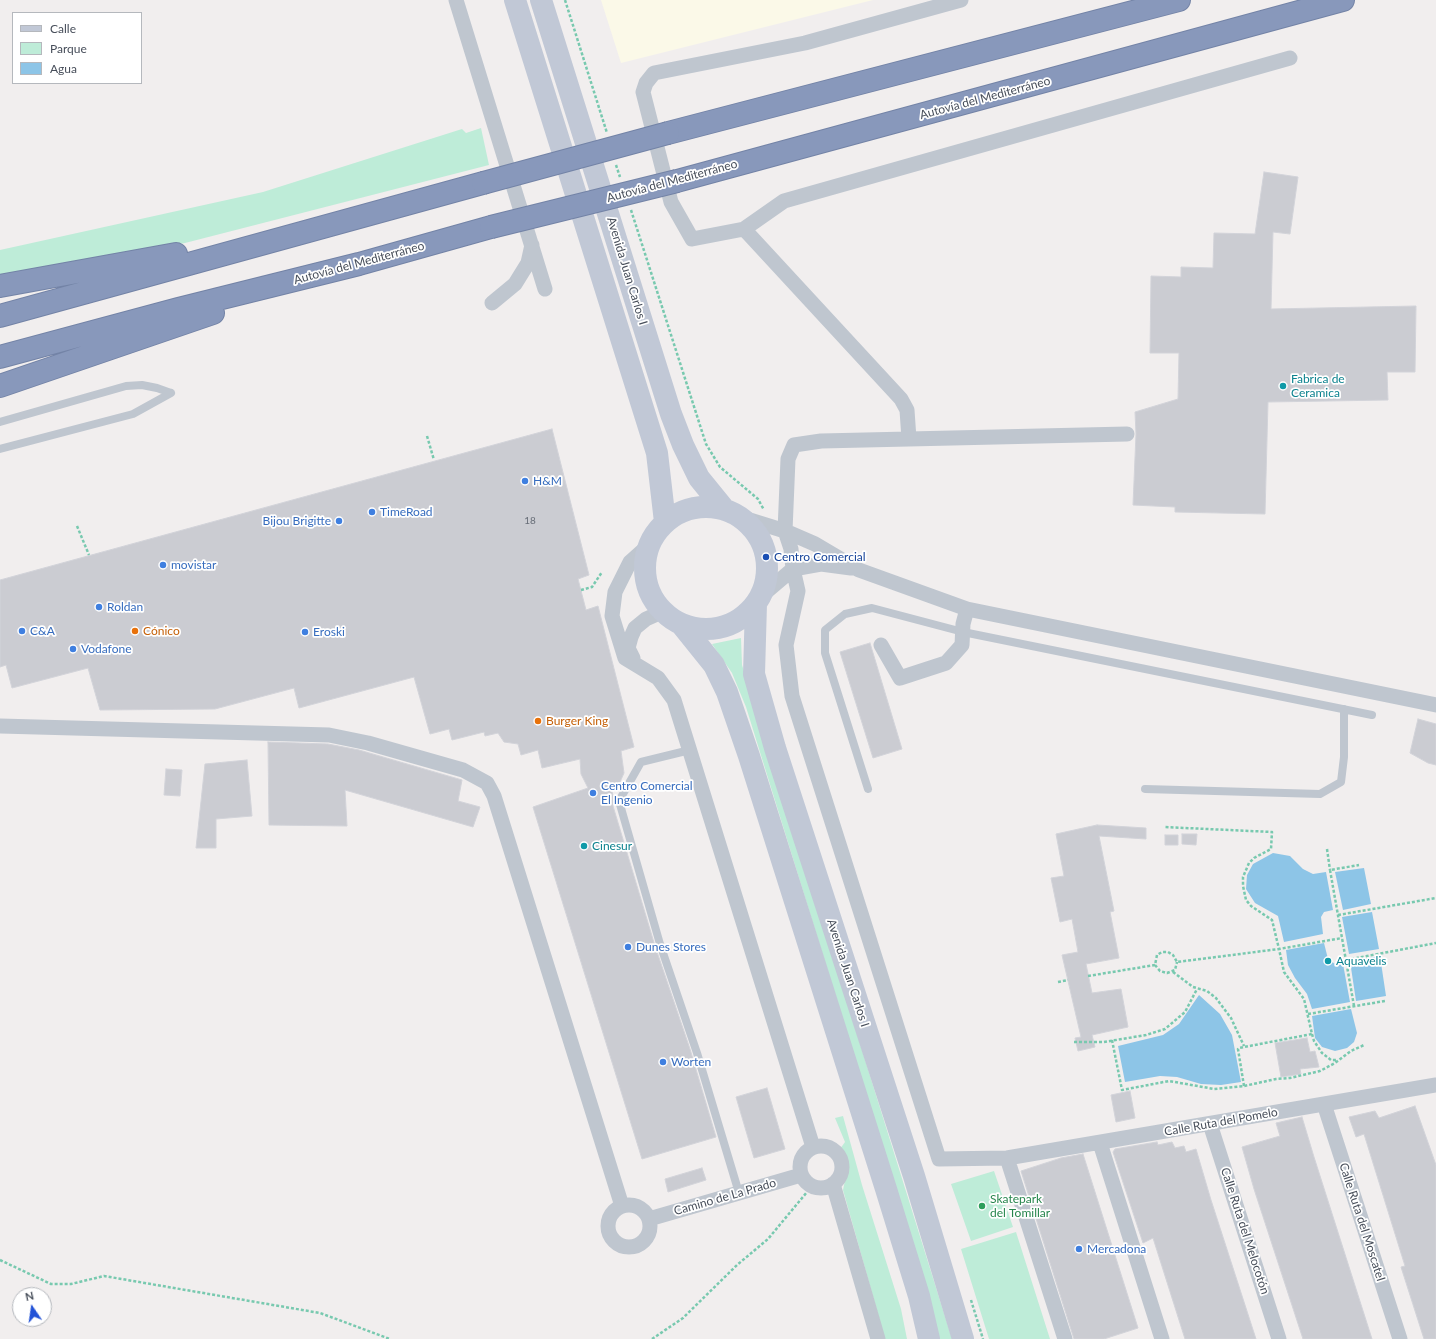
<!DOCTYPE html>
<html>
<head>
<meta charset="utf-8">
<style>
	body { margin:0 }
	#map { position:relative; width:1436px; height:1339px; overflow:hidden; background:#f1eeee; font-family:Lato,sans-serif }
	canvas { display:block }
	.legend { position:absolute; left:12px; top:12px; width:130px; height:72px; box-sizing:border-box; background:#fff; border:1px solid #b5b8bd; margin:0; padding:5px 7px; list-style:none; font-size:12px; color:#474e5a }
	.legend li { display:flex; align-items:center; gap:8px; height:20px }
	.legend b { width:20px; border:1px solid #b5b8bd }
	.north { position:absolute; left:12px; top:1287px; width:40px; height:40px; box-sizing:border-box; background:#fff; border:1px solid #b5b8bd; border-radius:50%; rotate:347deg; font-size:11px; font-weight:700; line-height:16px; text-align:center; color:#474e5a }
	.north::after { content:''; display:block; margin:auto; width:14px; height:18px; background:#2252d7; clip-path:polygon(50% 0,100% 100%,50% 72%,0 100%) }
</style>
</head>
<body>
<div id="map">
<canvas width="1436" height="1339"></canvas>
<ul class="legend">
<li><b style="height:5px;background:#c1c8d6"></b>Calle</li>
<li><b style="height:11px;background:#beecd8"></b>Parque</li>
<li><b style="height:11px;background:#8dc5e7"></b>Agua</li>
</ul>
<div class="north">N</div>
</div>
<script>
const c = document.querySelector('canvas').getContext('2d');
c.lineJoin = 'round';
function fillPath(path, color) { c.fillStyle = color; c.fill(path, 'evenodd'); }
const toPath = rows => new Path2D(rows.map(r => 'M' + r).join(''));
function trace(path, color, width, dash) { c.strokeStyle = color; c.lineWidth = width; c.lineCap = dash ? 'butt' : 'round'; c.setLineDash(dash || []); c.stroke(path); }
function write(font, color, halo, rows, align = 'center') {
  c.font = font + ' Lato,sans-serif'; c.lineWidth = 3.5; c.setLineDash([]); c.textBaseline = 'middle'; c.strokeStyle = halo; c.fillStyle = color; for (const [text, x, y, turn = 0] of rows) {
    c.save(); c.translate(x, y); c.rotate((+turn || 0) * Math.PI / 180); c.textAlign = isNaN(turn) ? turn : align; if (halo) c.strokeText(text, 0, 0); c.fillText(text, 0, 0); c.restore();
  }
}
fillPath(toPath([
	[601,0,873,0,621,63]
]), '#fbf9e8');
fillPath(toPath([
	[481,128,489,165,185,243,0,280,0,250,263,192,462,129,466,133],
	[741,638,742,665,952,1339,938,1339,866,1094,746,707,732,673,712,644],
	[843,1116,862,1185,901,1309,907,1339,885,1339,843,1190,848,1166,840,1149,845,1142,835,1118],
	[994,1171,1013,1227,971,1241,951,1184],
	[1016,1232,1050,1339,989,1339,961,1249]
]), '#beecd8');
fillPath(toPath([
	[1273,853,1290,856,1303,869,1313,874,1326,872,1333,910,1324,912,1321,917,1323,934,1284,942,1278,916,1255,903,1246,889,1247,875,1253,864],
	[1364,868,1371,904,1343,910,1335,872],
	[1372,912,1379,949,1349,954,1342,917],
	[1324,943,1328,959,1335,964,1343,964,1350,1002,1312,1009,1307,994,1295,978,1288,965,1286,950],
	[1380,956,1386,996,1356,1001,1350,961],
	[1199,995,1220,1014,1232,1035,1241,1082,1221,1085,1201,1084,1177,1077,1160,1076,1125,1082,1118,1046,1163,1035,1179,1024],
	[1351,1009,1357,1033,1354,1042,1347,1048,1335,1051,1322,1047,1315,1038,1312,1016]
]), '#8dc5e7');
const building = toPath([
	[1264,172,1298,177,1290,234,1273,232,1271,309,1416,306,1415,372,1387,372,1388,400,1268,402,1265,514,1175,512,1175,507,1133,505,1136,434,1135,412,1178,399,1179,353,1150,353,1151,276,1181,277,1181,267,1213,268,1214,233,1255,234,1264,172],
	[552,429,589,575,578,579,586,610,598,606,634,747,621,751,624,773,620,782,611,789,614,798,613,806,655,946,690,1049,716,1137,642,1159,533,807,588,788,581,774,580,759,542,768,538,750,521,755,518,744,504,742,498,733,485,736,484,732,452,740,449,729,430,734,414,677,299,708,294,688,215,709,100,710,88,668,12,688,6,665,0,667,0,580,552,429],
	[870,643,902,749,873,758,840,652,870,643],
	[1418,719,1436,724,1436,765,1428,763,1410,753,1418,719],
	[268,742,328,744,359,750,462,780,458,801,480,807,473,827,345,790,347,826,269,825,268,742],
	[247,760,252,816,216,819,216,848,196,848,205,764,247,760],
	[166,769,182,770,180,796,164,795,166,769],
	[1097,825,1146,828,1146,839,1099,836,1114,911,1110,912,1119,958,1086,964,1092,993,1121,989,1128,1027,1092,1035,1095,1047,1078,1051,1075,1038,1081,1037,1062,955,1078,952,1072,919,1060,922,1051,878,1064,876,1056,834,1097,825],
	[1182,834,1197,834,1196,845,1182,844,1182,834],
	[1165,835,1178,835,1178,845,1165,845,1165,835],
	[1307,1038,1310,1052,1315,1051,1319,1067,1300,1069,1301,1074,1281,1077,1275,1043,1307,1038],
	[767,1088,785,1149,754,1158,736,1097,767,1088],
	[1130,1091,1135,1118,1116,1122,1111,1095,1130,1091],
	[1415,1106,1436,1165,1436,1339,1424,1339,1401,1267,1405,1266,1364,1134,1356,1137,1349,1117,1375,1111,1379,1118,1415,1106],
	[1302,1117,1314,1157,1372,1339,1303,1339,1254,1189,1242,1147,1280,1136,1276,1123,1302,1117],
	[1157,1142,1158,1145,1172,1142,1175,1148,1184,1146,1186,1152,1196,1149,1211,1200,1256,1339,1185,1339,1153,1238,1143,1243,1113,1152,1115,1149,1157,1142],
	[1083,1154,1138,1328,1104,1339,1074,1339,1021,1171,1061,1158,1083,1154],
	[702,1168,706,1180,668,1192,665,1179,702,1168]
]);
fillPath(building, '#cbccd2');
trace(building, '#d2d3d9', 1);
const highway = toPath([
	[668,133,1179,0],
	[677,181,1343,0],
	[0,286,176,254],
	[0,316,483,183],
	[0,357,178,309,359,264,491,227],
	[0,386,213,313]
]);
trace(highway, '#7383a6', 24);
trace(toPath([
	[565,0,607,133],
	[616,165,620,177],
	[631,210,706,444,720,467,758,499,764,510],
	[427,436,434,460],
	[77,526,89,555],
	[581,590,592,587,602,572],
	[1327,849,1330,870],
	[1338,915,1436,898],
	[1346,960,1436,943],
	[1155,965,1160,971,1167,973,1175,970,1177,962],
	[1173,972,1193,987,1207,991,1216,998,1231,1018,1244,1046],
	[1088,976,1155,965,1157,955,1162,952,1168,952,1173,955,1177,962,1279,949,1272,920,1251,906,1246,900,1243,886,1243,877,1249,863,1254,858,1271,849,1272,832,1164,827],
	[1058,982,1068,980],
	[1354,1006,1330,870,1359,865],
	[1308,1014,1385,1001],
	[1312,1034,1314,1041,1322,1053,1331,1060,1337,1060],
	[1112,1040,1122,1090,1169,1081,1214,1089,1244,1086,1276,1079,1290,1078,1320,1071,1335,1063,1351,1051,1364,1045],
	[1074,1042,1104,1042,1146,1035,1165,1029,1185,1012,1197,989],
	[1244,1086,1238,1049,1239,1048,1312,1034,1304,999,1284,972,1279,949,1342,938],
	[0,1260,51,1284,71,1284,104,1276,320,1313,390,1339],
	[971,1300,983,1339],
	[652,1339,683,1318,737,1265,768,1239,812,1186]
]), '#78c9af', 2.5, [3, 2]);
trace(toPath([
	[0,422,126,386,142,385,157,388,171,393],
	[0,449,133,414,171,393],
	[690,750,641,762,619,801,660,944,697,1053,739,1193],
	[868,789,825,653,825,630,845,614,872,608,963,632,1372,715],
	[1145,789,1320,794,1341,782,1344,757,1344,709]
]), '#bfc6cf', 8);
trace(toPath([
	[456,0,545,289],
	[744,229,784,201,1290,58],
	[492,303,515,284,528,263,532,245],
	[1127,434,821,441,794,445,788,459,785,531,815,544,859,570,967,609,1436,705],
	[909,439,907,410,901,399,744,229,692,239,671,202,643,92,646,83,654,73,805,43,961,0],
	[740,517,785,531,791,549,793,569,798,591,786,645,792,696,939,1159,1007,1158,1436,1085],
	[649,545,630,562,615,592,612,616,625,658,658,678,674,700,813,1147],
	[760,597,793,569,821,564,851,568],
	[881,645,900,678,946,663,962,645,963,624,967,609],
	[633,658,628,648,631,637,635,628,646,619,655,615],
	[0,726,329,735,368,743,463,770,487,783,494,796,622,1206],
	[1324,1104,1400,1339],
	[1210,1124,1279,1339],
	[1100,1143,1162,1339],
	'800 1167a21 21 0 1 1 42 0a21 21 0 1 1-42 0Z',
	[1007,1158,1065,1339],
	[833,1184,878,1339],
	'608 1226a21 21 0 1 1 42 0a21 21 0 1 1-42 0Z',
	[649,1219,801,1175]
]), '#bfc6cf', 15);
trace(toPath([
	[515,0,657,453,665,522],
	[541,0,671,414,683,445,699,478,725,510],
	'645 568a61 61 0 1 1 122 0a61 61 0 1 1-122 0Z',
	[756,604,754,674,775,748,914,1176,963,1339],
	[681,624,714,665,727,692,749,756,886,1189,919,1296,929,1339]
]), '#c1c8d6', 22);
trace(highway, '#8898bb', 22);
const highwayBridge = toPath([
	[483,183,668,133],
	[491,227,677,181]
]);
trace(highwayBridge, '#7383a6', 24, []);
trace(highwayBridge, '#8898bb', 22);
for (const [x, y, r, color] of [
	[1283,386,4,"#0f9aa8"],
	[525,481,4,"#3f7fe0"],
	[372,512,4,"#3f7fe0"],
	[339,521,4,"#3f7fe0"],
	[766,557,4,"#1a4fb4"],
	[163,565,4,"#3f7fe0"],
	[99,607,4,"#3f7fe0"],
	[22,631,4,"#3f7fe0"],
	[135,631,4,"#e8710a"],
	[305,632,4,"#3f7fe0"],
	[73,649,4,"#3f7fe0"],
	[538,721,4,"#e8710a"],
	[593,793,4,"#3f7fe0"],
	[584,846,4,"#0f9aa8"],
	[628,947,4,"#3f7fe0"],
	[1328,961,4,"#0f9aa8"],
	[663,1062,4,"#3f7fe0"],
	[982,1206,4,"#2e9e5b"],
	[1079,1249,4,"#3f7fe0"]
]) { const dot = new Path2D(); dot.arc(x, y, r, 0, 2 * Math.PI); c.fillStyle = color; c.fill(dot); trace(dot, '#fff', 1.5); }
write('10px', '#686e78', null, [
	["18",530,521]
]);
write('12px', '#474e5a', '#fff', [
	["Autovía del Mediterráneo",985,98,-15],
	["Autovía del Mediterráneo",672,181,-15],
	["Autovía del Mediterráneo",359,263,-15],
	["Avenida Juan Carlos I",627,271,73],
	["Avenida Juan Carlos I",848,973,72],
	["Calle Ruta del Pomelo",1221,1122,-10],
	["Camino de La Prado",725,1197,-16],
	["Calle Ruta del Moscatel",1362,1222,72],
	["Calle Ruta del Melocotón",1245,1231,72]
]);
write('12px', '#0d838f', '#fff', [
	["Fabrica de",1291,379],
	["Ceramica",1291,393],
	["Cinesur",592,846],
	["Aquavelis",1336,961]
], 'left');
write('12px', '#366cbe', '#fff', [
	["H&M",533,481],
	["TimeRoad",380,512],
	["Bijou Brigitte",331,521,"right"],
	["movistar",171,565],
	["Roldan",107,607],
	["C&A",30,631],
	["Eroski",313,632],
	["Vodafone",81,649],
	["Centro Comercial",601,786],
	["El Ingenio",601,800],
	["Dunes Stores",636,947],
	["Worten",671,1062],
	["Mercadona",1087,1249]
], 'left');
write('12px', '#164399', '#fff', [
	["Centro Comercial",774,557]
], 'left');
write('12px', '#c56008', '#fff', [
	["Cónico",143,631],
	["Burger King",546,721]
], 'left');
write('12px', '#27864d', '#fff', [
	["Skatepark",990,1199],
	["del Tomillar",990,1213]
], 'left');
</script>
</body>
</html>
